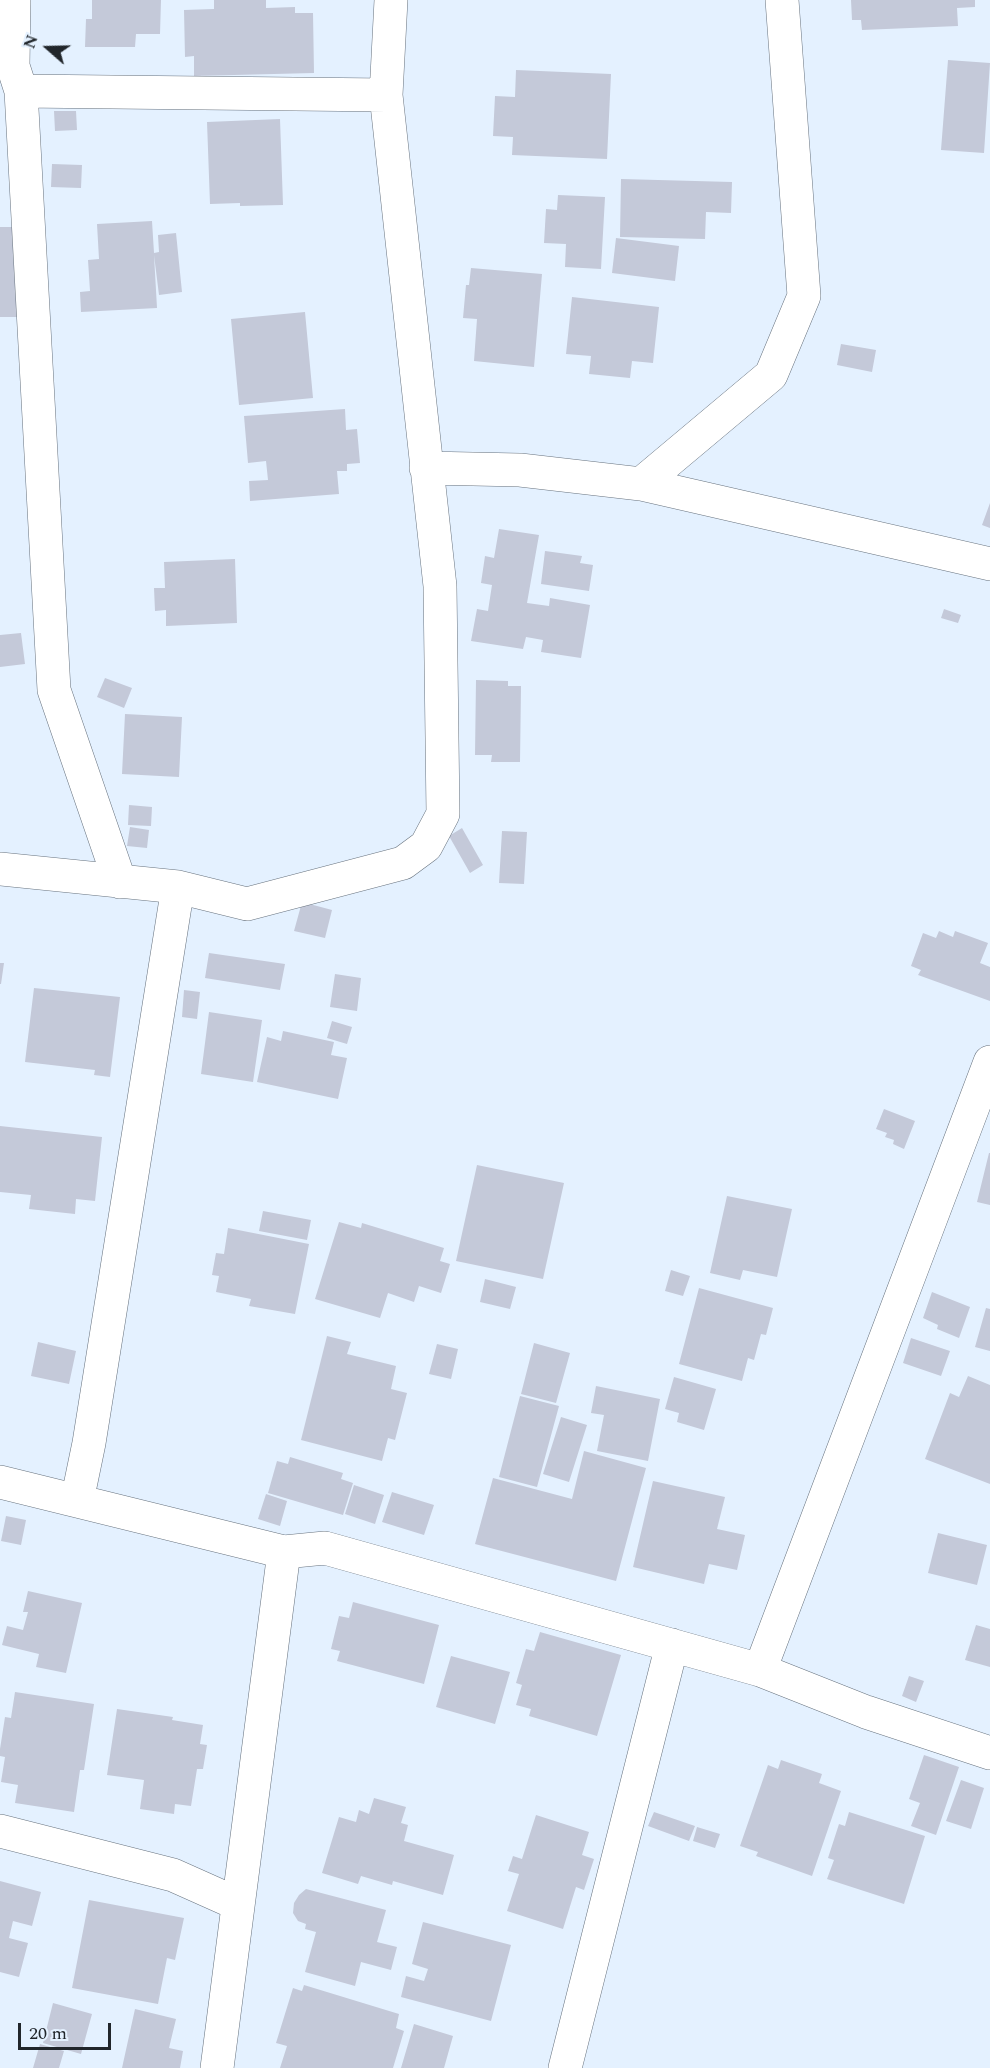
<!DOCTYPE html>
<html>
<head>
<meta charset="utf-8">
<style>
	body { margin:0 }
	#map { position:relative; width:990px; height:2068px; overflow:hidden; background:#e4f1ff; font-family:Spectral,serif }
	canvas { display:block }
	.north { position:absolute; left:18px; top:18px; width:60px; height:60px; -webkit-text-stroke:4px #e4f1ff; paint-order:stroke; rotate:290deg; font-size:16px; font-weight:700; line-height:24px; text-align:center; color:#21262b }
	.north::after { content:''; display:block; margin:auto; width:21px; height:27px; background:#21262b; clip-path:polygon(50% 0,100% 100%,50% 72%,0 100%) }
	.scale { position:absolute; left:18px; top:2023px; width:93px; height:27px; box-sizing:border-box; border:3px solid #21262b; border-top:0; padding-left:8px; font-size:18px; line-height:21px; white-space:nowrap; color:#21262b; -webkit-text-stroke:4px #e4f1ff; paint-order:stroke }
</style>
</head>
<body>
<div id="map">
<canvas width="990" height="2068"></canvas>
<div class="north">N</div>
<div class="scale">20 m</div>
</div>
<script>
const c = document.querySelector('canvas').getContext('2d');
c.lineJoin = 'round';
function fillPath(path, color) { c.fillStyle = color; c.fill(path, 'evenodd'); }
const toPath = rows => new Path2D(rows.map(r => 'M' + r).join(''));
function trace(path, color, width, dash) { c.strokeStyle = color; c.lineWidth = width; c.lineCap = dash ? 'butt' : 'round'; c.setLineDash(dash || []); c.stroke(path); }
fillPath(toPath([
	[92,0,161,0,160,34,136,34,135,47,85,47,86,19,92,19],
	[214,0,266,0,266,8,295,7,295,13,313,13,314,73,194,76,194,56,185,57,184,10,214,9],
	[851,0,975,0,975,7,957,8,958,26,862,30,861,20,852,20],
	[948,60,990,63,984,153,941,150],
	[516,70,611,74,607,159,512,155,513,137,493,136,495,96,515,97],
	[54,111,76,111,77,130,55,131],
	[280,119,283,205,240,206,240,203,210,204,207,122],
	[52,164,82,165,81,188,51,187],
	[621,179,732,182,731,213,706,212,705,239,620,237],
	[558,195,605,197,601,269,565,267,566,244,544,243,546,209,557,210],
	[152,221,154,253,159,252,158,235,176,233,182,292,159,295,154,255,157,308,81,312,80,292,90,291,88,260,99,259,97,224],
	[0,227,17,227,17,317,0,317],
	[616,238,679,246,675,281,612,273],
	[471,268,542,274,534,367,474,361,477,319,463,318,466,285,469,285],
	[572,297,659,307,653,363,632,361,630,378,589,374,591,356,566,354],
	[305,312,313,398,239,405,231,319],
	[841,344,876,350,872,372,837,365],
	[345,409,346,430,357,429,360,463,347,464,347,471,337,471,339,494,250,501,249,481,268,480,266,461,248,463,244,416],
	[990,503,990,528,982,525],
	[499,529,539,535,527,603,549,606,550,598,590,605,581,658,541,652,543,640,526,637,523,649,471,641,477,609,488,611,492,585,481,583,485,556,494,558],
	[545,551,582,556,580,563,593,565,589,591,541,584],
	[235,559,237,623,166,626,166,610,155,611,154,588,165,588,164,562],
	[944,609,961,615,958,623,941,618],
	[21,633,25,664,0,667,0,635],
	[105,678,132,688,124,708,97,697],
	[476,680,508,681,508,686,521,686,520,762,491,762,492,755,475,755],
	[125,714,182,717,179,777,122,774],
	[129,805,152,807,151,826,128,825],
	[130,827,149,830,147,848,127,846],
	[462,828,483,865,470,873,449,836],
	[502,831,527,832,524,884,499,883],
	[302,902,332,910,325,938,294,931],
	[939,931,953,937,955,931,988,943,980,963,990,967,990,1001,918,975,921,970,911,966,923,933,936,938],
	[209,953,285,964,280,990,205,978],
	[0,963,4,963,1,984,0,984],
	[335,974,361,978,357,1011,330,1007],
	[34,988,120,997,110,1077,94,1075,95,1070,25,1062],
	[184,990,200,992,197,1019,182,1017],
	[209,1012,262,1020,253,1082,201,1074],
	[332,1021,352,1027,347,1044,327,1038],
	[283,1031,334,1042,331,1055,347,1058,338,1099,257,1082,267,1037,281,1041],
	[884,1109,915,1121,904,1149,893,1144,894,1140,885,1137,887,1133,876,1129],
	[0,1126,102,1137,95,1201,76,1199,75,1214,29,1209,31,1195,0,1192],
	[989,1153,990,1153,990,1205,977,1202],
	[477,1165,564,1183,543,1279,456,1261],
	[727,1196,792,1209,777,1277,743,1270,740,1280,710,1273],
	[263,1211,311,1220,307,1240,259,1231],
	[339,1222,361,1228,362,1223,444,1248,440,1261,450,1264,441,1293,419,1286,414,1302,388,1293,380,1318,315,1299],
	[228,1228,309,1244,295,1314,249,1306,251,1299,216,1292,219,1276,212,1275,216,1253,224,1254],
	[671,1270,690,1276,683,1296,665,1291],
	[485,1279,516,1287,510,1309,480,1302],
	[699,1288,773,1308,766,1335,761,1334,754,1360,748,1358,742,1381,679,1364],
	[932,1292,970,1307,959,1338,937,1329,938,1325,923,1318],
	[986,1308,990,1309,990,1351,975,1347],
	[327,1336,351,1342,347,1354,396,1366,391,1389,407,1393,395,1440,388,1438,382,1461,301,1440],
	[911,1338,950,1351,941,1376,903,1363],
	[38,1342,76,1351,69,1384,31,1376],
	[534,1343,570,1353,556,1403,521,1394],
	[437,1344,458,1349,451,1379,429,1374],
	[968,1376,990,1385,990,1484,925,1459,950,1393,959,1397],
	[674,1377,716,1389,704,1430,677,1422,679,1413,665,1409],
	[596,1386,660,1399,648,1461,597,1451,604,1415,591,1413],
	[520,1396,559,1406,537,1487,499,1477],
	[561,1417,587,1425,569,1482,543,1474],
	[584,1451,646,1468,616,1581,475,1544,493,1478,572,1499],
	[290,1457,343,1473,341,1479,353,1483,343,1515,268,1493,277,1461,288,1464],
	[653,1481,725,1497,717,1529,745,1535,737,1570,709,1564,704,1584,633,1567],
	[354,1485,384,1495,375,1524,345,1514],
	[392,1492,434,1505,424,1535,382,1522],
	[266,1494,287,1501,280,1526,258,1519],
	[6,1516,26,1520,21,1545,1,1541],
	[938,1533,987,1545,977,1585,928,1573],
	[28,1591,82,1603,66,1673,36,1667,39,1654,2,1645,7,1626,23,1630,28,1612,23,1612],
	[353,1602,439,1625,424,1684,337,1661,340,1651,331,1649,339,1616,349,1618],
	[976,1625,990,1629,990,1667,965,1660],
	[540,1632,621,1655,597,1736,529,1716,531,1709,516,1705,522,1685,516,1683,526,1649,534,1651],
	[451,1656,510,1672,495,1724,436,1707],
	[909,1676,924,1681,916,1702,902,1696],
	[15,1692,94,1704,84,1770,80,1770,74,1812,15,1803,18,1785,1,1782,5,1757,0,1756,0,1749,5,1717,11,1718],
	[117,1709,173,1717,172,1720,203,1725,200,1744,207,1745,203,1769,197,1769,191,1806,175,1804,174,1814,140,1809,144,1780,107,1775],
	[924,1755,959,1767,936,1835,911,1826,920,1803,909,1799],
	[781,1760,822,1774,819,1783,841,1791,812,1876,756,1856,758,1852,740,1846,768,1765,778,1769],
	[961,1780,984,1788,971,1829,946,1821],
	[374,1798,406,1807,401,1823,408,1825,404,1841,454,1855,443,1895,393,1881,392,1885,361,1876,358,1884,322,1873,339,1817,356,1822,359,1810,369,1814],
	[654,1812,695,1826,689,1841,648,1826],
	[849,1812,925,1836,904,1904,827,1879,834,1860,828,1858,839,1824,845,1826],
	[536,1815,589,1832,582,1855,594,1859,584,1890,576,1887,563,1929,507,1911,519,1874,508,1871,513,1856,522,1859],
	[697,1827,720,1834,715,1848,693,1841],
	[0,1881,41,1892,32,1926,13,1921,9,1938,28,1943,19,1977,0,1972],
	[306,1889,386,1910,377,1942,397,1947,391,1970,361,1962,355,1986,305,1972,316,1932,305,1929,306,1924,298,1921,293,1913,294,1903,299,1895],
	[89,1900,184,1918,175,1960,167,1958,158,2004,72,1988],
	[423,1922,511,1945,491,2021,401,1997,406,1976,424,1981,428,1969,412,1964],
	[304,1985,399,2014,396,2028,404,2031,393,2068,280,2068,287,2046,276,2043,293,1988,302,1991],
	[53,2003,92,2014,81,2054,43,2043],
	[135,2009,176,2019,169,2048,183,2051,180,2068,122,2068],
	[414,2024,453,2036,444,2068,401,2068],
	[40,2044,64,2051,59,2068,33,2068]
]), '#c4c9d9');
const minor = toPath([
	[14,0,13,66,21,91,54,690,120,882],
	[21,91,386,95],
	[426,468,520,470,641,484,990,564],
	[641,484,771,375,804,296,782,0],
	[0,869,178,887,247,904,403,863,426,846,443,814,440,586,386,95,391,0],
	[0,1482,284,1552,325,1548,760,1670,866,1712,990,1753],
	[77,1501,89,1443,178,887],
	[760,1670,990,1062],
	[0,1831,173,1875,238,1904],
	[217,2068,284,1552],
	[565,2068,672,1645]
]);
trace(minor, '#68737f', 34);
trace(minor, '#fff', 33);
</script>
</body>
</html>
